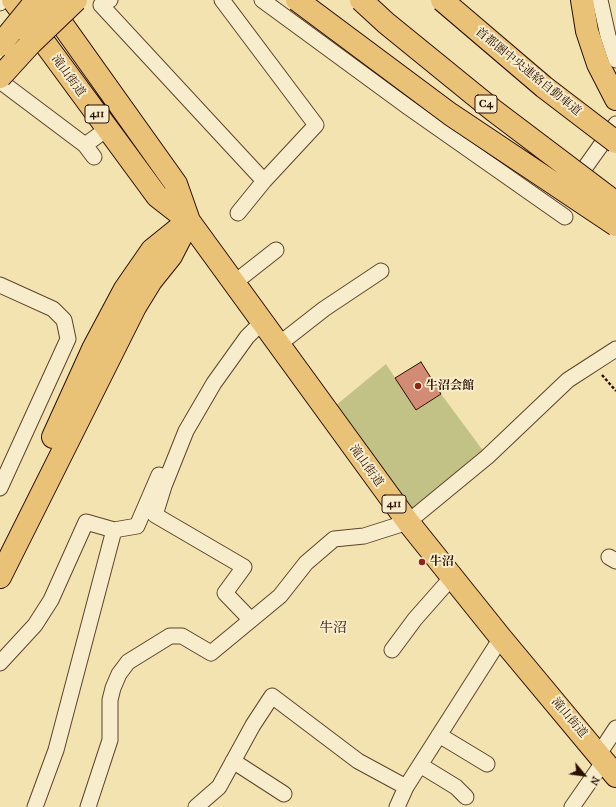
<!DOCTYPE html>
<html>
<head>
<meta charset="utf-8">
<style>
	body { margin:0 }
	#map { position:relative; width:616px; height:807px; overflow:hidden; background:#f2e3b1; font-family:"IM FELL French Canon",serif }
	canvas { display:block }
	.north { position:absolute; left:564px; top:755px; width:40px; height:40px; -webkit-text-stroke:3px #f7edcc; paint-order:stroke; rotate:119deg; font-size:11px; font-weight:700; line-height:16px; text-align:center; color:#2c0f01 }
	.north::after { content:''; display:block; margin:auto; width:14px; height:18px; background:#2c0f01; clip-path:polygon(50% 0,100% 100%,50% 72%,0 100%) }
</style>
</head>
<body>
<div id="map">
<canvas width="616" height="807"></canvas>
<div class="north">N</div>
</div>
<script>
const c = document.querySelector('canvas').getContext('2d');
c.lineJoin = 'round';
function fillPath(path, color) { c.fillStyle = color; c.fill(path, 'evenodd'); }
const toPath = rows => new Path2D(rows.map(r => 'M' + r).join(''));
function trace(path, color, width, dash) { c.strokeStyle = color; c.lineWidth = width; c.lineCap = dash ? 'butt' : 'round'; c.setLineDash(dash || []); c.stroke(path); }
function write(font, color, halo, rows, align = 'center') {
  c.font = font + ' "IM FELL French Canon","Noto Serif JP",serif'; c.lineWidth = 4; c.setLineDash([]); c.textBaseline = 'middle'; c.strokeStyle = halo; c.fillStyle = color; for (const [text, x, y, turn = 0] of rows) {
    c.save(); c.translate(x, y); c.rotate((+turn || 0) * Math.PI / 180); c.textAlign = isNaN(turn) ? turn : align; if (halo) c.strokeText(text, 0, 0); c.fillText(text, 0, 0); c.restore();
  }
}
fillPath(toPath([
	[386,364,416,410,441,394,484,452,412,511,335,406]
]), '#c2c186');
const building = toPath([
	[421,362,441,394,416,410,395,378,421,362]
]);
fillPath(building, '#d28c76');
trace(building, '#2c0f01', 1);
const minor = toPath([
	[110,0,101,5,264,181,238,213],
	[222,0,316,125,264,181],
	[262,0,408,107,565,217],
	[600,0,608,36,616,60],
	[0,3,3,0],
	[0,81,85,145],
	[94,157,85,145,107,129],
	[574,183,616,124],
	[234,283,276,250],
	[0,285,53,309,64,320,68,339,0,488],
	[278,345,324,309,381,271],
	[114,530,137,526,159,475],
	[609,557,616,561],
	[251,620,225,593,244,567,155,515,164,486,186,431,214,383,247,337,262,322],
	[392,650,415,619,445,585,453,578],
	[0,663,35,625,51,600,86,522,114,530,56,750,35,807],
	[439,735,487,764],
	[599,754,616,728],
	[233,761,284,794],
	[420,765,456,787,466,797],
	[88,807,110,740,110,700,113,688,119,674,128,662,170,636,182,636,211,653,280,596,306,563,334,539,364,536,408,522,487,457,568,380,616,349],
	[196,807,219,787,253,725,272,696,358,761,406,787],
	[397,807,406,787,501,638],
	[572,807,604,761]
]);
const highway = toPath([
	[13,0,157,196,189,221,408,522,501,638,616,776],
	[582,0,587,31,598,64,616,99],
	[47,3,176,184,189,221],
	[53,437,93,349,125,289,152,250,183,225],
	[0,577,135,307,151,281,171,256,189,221]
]);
trace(minor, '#5e442d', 17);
trace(highway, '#2c0f01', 24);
trace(toPath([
	[602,375,616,391]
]), '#2c0f01', 2.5, [3, 2]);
trace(minor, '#f7edcc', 15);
trace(highway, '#e9c278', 22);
const highwayBridge = toPath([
	[297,0,450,114,616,225],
	[361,0,386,23,493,110,616,203],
	[442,0,544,87,616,142],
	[27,31,51,0],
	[0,45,31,7],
	[0,77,31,43,76,0]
]);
trace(highwayBridge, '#2c0f01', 24, []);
trace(highwayBridge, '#e9c278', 22);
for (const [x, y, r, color] of [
	[418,386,4,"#8f2418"],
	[422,562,4,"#8f2418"]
]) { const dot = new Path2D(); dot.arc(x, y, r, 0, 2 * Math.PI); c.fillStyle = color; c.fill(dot); trace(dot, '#f7edcc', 1.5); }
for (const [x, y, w] of [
	[486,104,22],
	[97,114,24],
	[394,504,24]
]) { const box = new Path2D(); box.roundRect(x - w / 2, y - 9, w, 18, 3); c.fillStyle = '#f7edcc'; c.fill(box); trace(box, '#2c0f01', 1); }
write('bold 11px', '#2c0f01', null, [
	["C4",486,104],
	["411",97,114],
	["411",394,504]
]);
write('12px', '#2c0f01', '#f7edcc', [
	["首都圏中央連絡自動車道",528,72,39],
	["滝山街道",68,76,54],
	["滝山街道",366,466,54],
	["滝山街道",569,718,50]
]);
write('bold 12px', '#2c0f01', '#f7edcc', [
	["牛沼会館",426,386],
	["牛沼",430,562]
], 'left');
write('14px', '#2c0f01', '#f7edcc', [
	["牛沼",333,629]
]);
</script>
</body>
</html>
